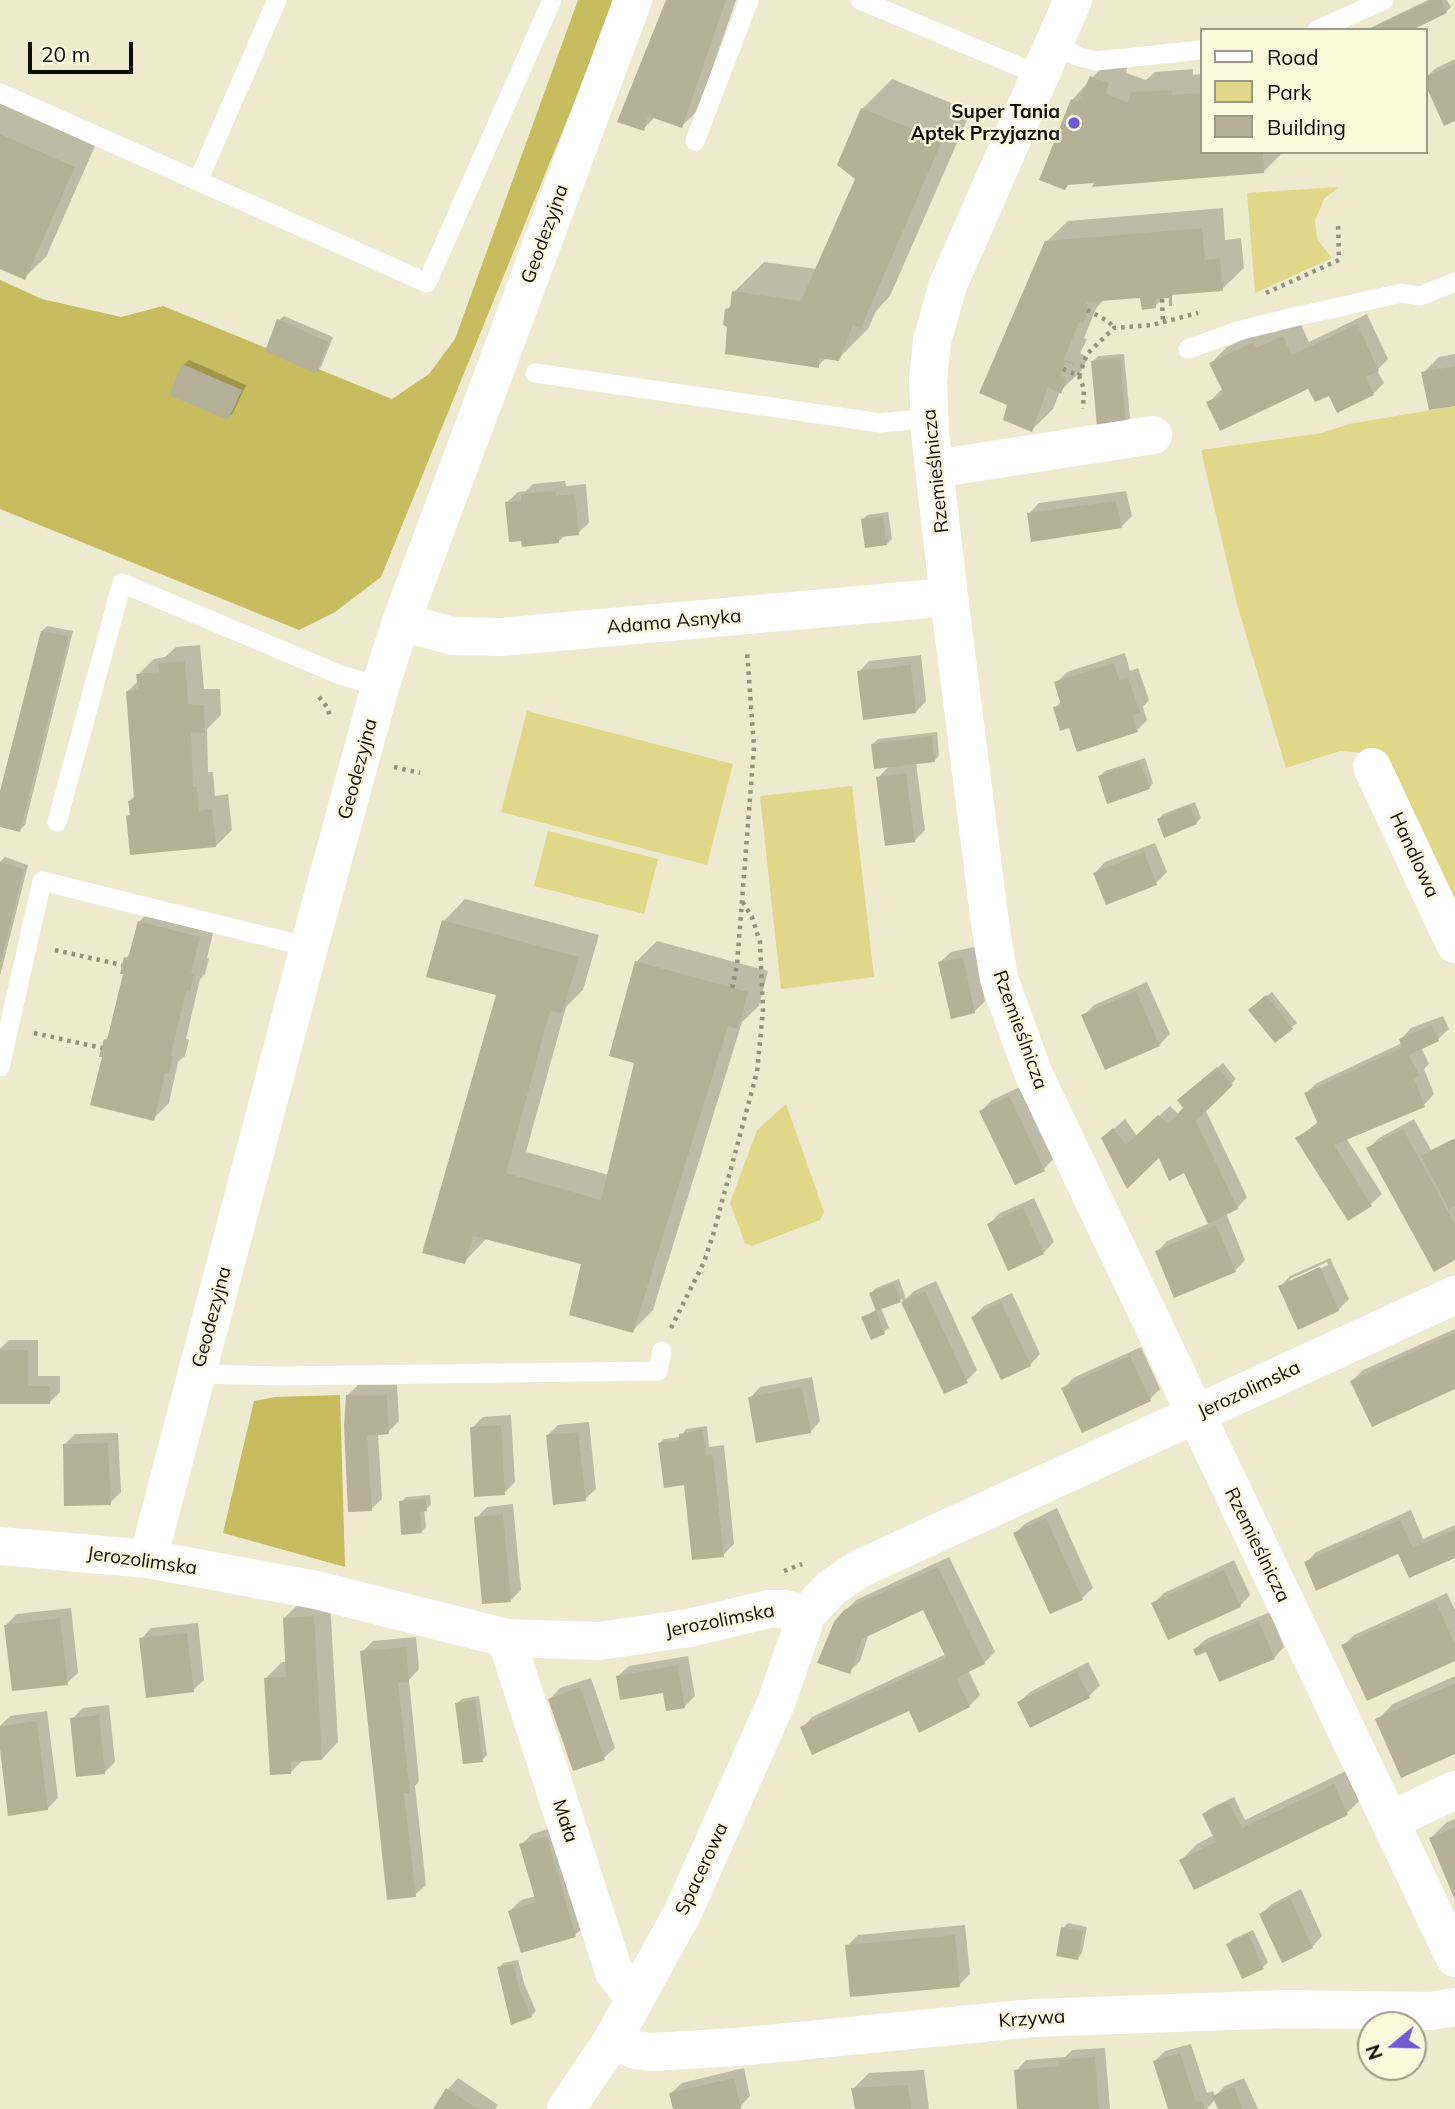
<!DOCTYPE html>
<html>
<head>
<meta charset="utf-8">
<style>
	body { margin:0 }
	#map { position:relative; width:1455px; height:2109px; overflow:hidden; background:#edead0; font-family:Mulish,sans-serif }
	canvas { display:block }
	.legend { position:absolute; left:1200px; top:28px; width:228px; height:126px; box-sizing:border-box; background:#faf8dd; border:2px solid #9b9a87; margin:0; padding:9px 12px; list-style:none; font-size:21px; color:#0d0c05 }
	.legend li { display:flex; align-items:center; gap:14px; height:35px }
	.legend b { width:35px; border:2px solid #9b9a87 }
	.north { position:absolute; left:1357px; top:2011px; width:70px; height:70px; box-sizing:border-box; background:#faf8dd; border:2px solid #9b9a87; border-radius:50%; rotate:251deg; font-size:19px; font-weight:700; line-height:28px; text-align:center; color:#0d0c05 }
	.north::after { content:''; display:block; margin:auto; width:24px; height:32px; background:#7159d3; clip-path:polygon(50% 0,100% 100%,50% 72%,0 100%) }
	.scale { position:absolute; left:28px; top:42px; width:105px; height:32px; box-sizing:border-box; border:4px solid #0d0c05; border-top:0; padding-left:9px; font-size:21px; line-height:24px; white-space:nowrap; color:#0d0c05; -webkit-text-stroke:5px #faf8dd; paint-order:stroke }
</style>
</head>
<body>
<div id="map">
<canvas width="1455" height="2109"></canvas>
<ul class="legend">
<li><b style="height:9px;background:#fff"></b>Road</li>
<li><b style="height:19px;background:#e0d789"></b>Park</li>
<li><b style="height:19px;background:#b4b198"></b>Building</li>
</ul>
<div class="north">N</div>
<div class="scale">20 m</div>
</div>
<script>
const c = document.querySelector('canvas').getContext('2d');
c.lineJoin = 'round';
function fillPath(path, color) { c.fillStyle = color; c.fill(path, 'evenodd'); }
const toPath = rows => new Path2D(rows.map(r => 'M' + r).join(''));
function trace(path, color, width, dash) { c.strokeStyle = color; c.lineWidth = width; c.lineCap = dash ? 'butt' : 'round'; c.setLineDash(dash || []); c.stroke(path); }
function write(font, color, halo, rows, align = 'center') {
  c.font = font + ' Mulish,sans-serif'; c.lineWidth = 5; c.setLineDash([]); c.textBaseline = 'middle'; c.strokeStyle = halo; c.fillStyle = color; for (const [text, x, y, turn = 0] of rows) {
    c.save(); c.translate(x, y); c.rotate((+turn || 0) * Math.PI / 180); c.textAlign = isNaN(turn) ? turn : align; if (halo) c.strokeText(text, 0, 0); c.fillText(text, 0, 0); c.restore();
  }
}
fillPath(toPath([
	[1339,187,1324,199,1315,221,1317,239,1332,258,1255,293,1247,193],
	[1455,406,1455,911,1387,755,1340,751,1286,768,1236,601,1201,450,1322,433,1349,424],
	[527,711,733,764,707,865,501,812],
	[852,786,874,977,781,989,760,796],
	[548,831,658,859,644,914,534,886],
	[786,1104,824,1212,820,1220,752,1246,745,1243,730,1203,757,1130]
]), '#e0d789');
fillPath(toPath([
	[578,0,616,0,381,577,335,612,299,630,0,509,0,280,42,299,121,317,163,306,392,399,429,374,455,339],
	[340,1395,345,1567,223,1533,254,1401,275,1397]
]), '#c7bc5f');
fillPath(toPath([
	[668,0,736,0,698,110,682,126,655,117,643,129],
	[1428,0,1447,0,1451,7,1446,12,1408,30,1366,30],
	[1113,55,1129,62,1126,73,1146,80,1155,72,1193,69,1193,75,1201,74,1201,152,1283,152,1264,171,1095,185,1072,100],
	[1455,59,1455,119,1425,78,1436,68],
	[892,79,971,111,890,296,876,311,868,329,838,359,827,357,818,366,729,326,727,310,732,304,734,292,764,262,817,269,857,179,862,109],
	[0,103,95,146,46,257,24,278,0,267],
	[1223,208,1225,240,1241,238,1244,268,1222,289,1174,293,1172,296,1165,297,1155,306,1142,296,1104,300,1096,308,1084,338,1087,339,1080,353,1088,358,1082,370,1060,391,1053,409,1032,430,1046,242,1068,221],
	[1367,314,1388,359,1377,370,1384,383,1373,394,1330,393,1309,385,1209,402,1223,388,1211,363,1227,347,1270,327,1273,333,1299,321,1309,342],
	[284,316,333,337,321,367,316,372,279,320],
	[1124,354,1130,418,1125,423,1093,361,1098,356],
	[1455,354,1455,404,1423,373,1439,357],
	[189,360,246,385,233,413,228,418,171,394,184,365],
	[565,481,566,486,586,484,589,523,578,533,565,535,558,542,507,502,518,492,526,491,533,484],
	[1126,491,1132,516,1121,527,1029,514,1039,503],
	[888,512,892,539,887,544,862,520,867,515],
	[47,626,73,631,25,825,20,830,0,825,0,798,42,631],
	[200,645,204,689,220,689,221,715,207,729,208,772,213,772,215,796,228,794,232,830,216,846,127,817,131,813,129,801,136,795,128,691,138,681,138,675,154,659,165,657,176,647],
	[1125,653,1130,671,1138,668,1149,700,1143,707,1147,720,1137,730,1055,708,1062,701,1056,683,1067,672],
	[921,655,926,701,916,712,859,672,869,661],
	[937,732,939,756,934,761,916,763,925,830,914,841,878,778,890,765,873,744,878,739],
	[1145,758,1153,783,1149,788,1100,776,1105,771],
	[1195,802,1201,818,1196,823,1159,819,1163,814],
	[1155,843,1167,872,1156,883,1095,873,1105,862],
	[5,857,28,865,0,976,0,862],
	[465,899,599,935,583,990,566,1007,526,1152,609,1175,636,1061,636,962,657,941,768,971,759,1006,742,1022,653,1310,632,1331,583,1263,487,1238,464,1262,498,994,444,921],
	[155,906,216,921,207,958,209,958,205,974,200,979,186,1039,189,1040,185,1056,178,1062,169,1103,153,1119,104,1056,105,1040,110,1035,125,973,126,958,131,952,139,922],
	[974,947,985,1001,974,1012,940,962,951,952],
	[1147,982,1170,1034,1159,1045,1083,1016,1094,1005],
	[1272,992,1297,1023,1275,1040,1255,1005],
	[1443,1016,1449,1029,1438,1039,1421,1047,1429,1064,1424,1069,1434,1094,1424,1105,1346,1138,1382,1194,1371,1204,1349,1219,1297,1139,1319,1121,1306,1093,1317,1083,1402,1043,1401,1039,1411,1028],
	[1223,1063,1236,1079,1205,1109,1247,1197,1237,1208,1226,1213,1245,1260,1235,1271,1157,1252,1167,1241,1210,1223,1184,1170,1159,1155,1127,1186,1103,1138,1125,1119,1137,1136,1170,1106,1179,1115,1185,1109,1184,1096],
	[1020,1087,1054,1158,1044,1169,981,1111,992,1100],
	[1414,1119,1431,1150,1455,1138,1455,1258,1368,1149,1379,1138],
	[1034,1198,1054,1242,1043,1253,989,1224,1000,1213],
	[1330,1258,1349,1299,1338,1310,1280,1287,1290,1276],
	[1327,1262,1328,1265,1290,1283,1290,1279],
	[899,1279,906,1299,914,1291,936,1281,977,1370,966,1381,945,1391,902,1299,881,1308,889,1328,884,1332,863,1318,877,1309,871,1293,876,1288],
	[1012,1293,1040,1354,1030,1365,973,1317,984,1306],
	[1455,1329,1455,1387,1352,1381,1363,1370],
	[9,1340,38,1340,38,1376,60,1376,60,1392,49,1403,0,1402,0,1349],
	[1141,1347,1160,1389,1150,1399,1063,1389,1073,1378],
	[812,1377,820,1421,810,1432,750,1398,760,1387],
	[358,1385,397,1385,399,1421,388,1432,378,1433,382,1499,371,1509,347,1396],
	[511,1415,515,1482,504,1493,472,1428,483,1417],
	[589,1422,596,1489,585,1499,547,1436,558,1425],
	[707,1426,709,1447,724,1445,734,1544,723,1555,686,1481,659,1444,664,1439,681,1437,686,1429],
	[118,1433,121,1492,110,1503,64,1445,75,1434],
	[430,1495,431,1505,424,1510,426,1527,421,1532,401,1502,406,1497],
	[513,1504,521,1590,511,1600,476,1518,487,1507],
	[1057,1508,1093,1588,1082,1598,1015,1533,1026,1523],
	[1411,1510,1423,1539,1455,1525,1455,1556,1399,1552,1306,1563,1316,1552],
	[949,1557,995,1652,984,1663,968,1670,980,1695,969,1706,909,1708,802,1728,812,1717,946,1654,924,1608,869,1633,860,1661,849,1672,845,1611,856,1600],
	[1234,1560,1250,1595,1240,1606,1153,1604,1164,1593],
	[1447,1593,1455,1610,1455,1659,1343,1646,1354,1635],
	[330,1601,338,1742,322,1759,303,1760,291,1772,266,1678,282,1662,287,1662,284,1618,301,1602],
	[71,1608,78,1673,67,1683,6,1625,17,1614],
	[1270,1612,1284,1647,1274,1658,1195,1649,1206,1639],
	[198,1623,204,1680,193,1690,141,1639,151,1628],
	[416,1637,419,1669,409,1680,419,1781,415,1786,426,1885,415,1895,362,1652,373,1641],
	[688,1656,695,1696,684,1707,665,1691,618,1676,629,1666],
	[1088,1662,1100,1685,1089,1696,1030,1725,1019,1702,1030,1692],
	[1455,1676,1455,1752,1377,1720,1393,1704],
	[591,1678,615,1748,604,1758,550,1699,560,1688],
	[479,1696,487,1755,482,1760,457,1703,462,1699],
	[109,1705,115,1762,104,1773,72,1719,83,1708],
	[47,1711,58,1798,47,1809,0,1735,0,1726,10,1716],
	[1350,1769,1363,1797,1347,1813,1181,1860,1197,1844,1214,1835,1204,1814,1209,1809,1234,1797,1245,1820],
	[1455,1819,1455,1896,1431,1838,1447,1822],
	[558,1826,586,1925,575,1935,510,1911,521,1900,536,1896,521,1845,532,1834],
	[1301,1889,1322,1936,1312,1947,1261,1914,1272,1904],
	[1068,1923,1087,1927,1082,1953,1078,1958,1063,1928],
	[965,1925,970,1974,959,1985,847,1946,858,1935],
	[1253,1930,1268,1962,1263,1967,1243,1976,1228,1944,1233,1939],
	[518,1960,525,1986,536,2011,531,2016,499,1968,503,1963],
	[1191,2044,1207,2093,1213,2091,1215,2096,1225,2086,1244,2078,1258,2109,1220,2109,1215,2099,1207,2109,1170,2109,1154,2062,1165,2051],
	[1105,2048,1110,2109,1019,2109,1016,2071,1026,2060,1065,2057,1072,2050],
	[744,2068,750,2096,740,2107,675,2109,671,2093,682,2083],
	[924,2070,929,2109,857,2109,853,2089,869,2073],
	[458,2078,498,2105,495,2109,435,2109,448,2089]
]), '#0003');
fillPath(toPath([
	[666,0,726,0,682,128,648,116,644,131,617,122],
	[1431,0,1441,0,1447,13,1412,30,1368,30],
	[1455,64,1455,121,1444,126,1425,84,1425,77],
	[1090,76,1109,83,1106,94,1128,102,1131,92,1172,90,1172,95,1201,93,1201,152,1263,152,1264,173,1092,187,1094,183,1068,185,1065,190,1039,180,1071,99,1079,101],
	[861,108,942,141,861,328,853,325,839,361,819,358,819,368,725,354,727,327,723,325,725,309,730,308,732,291,801,301,855,179,837,165],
	[0,134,75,167,25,280,0,269],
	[1202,228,1205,260,1220,258,1223,291,1172,295,1172,306,1169,306,1169,298,1156,299,1156,308,1142,310,1140,298,1087,302,1087,313,1083,324,1079,322,1064,359,1075,363,1074,366,1065,362,1060,375,1067,379,1061,394,1048,387,1032,432,1003,420,1007,405,979,393,1045,241],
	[277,319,329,342,316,374,265,351],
	[1357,324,1379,371,1366,377,1374,395,1337,413,1329,396,1315,402,1308,389,1220,431,1206,402,1224,394,1209,363,1254,342,1256,348,1283,336,1292,355],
	[1120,358,1126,424,1097,427,1091,361],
	[182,364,242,390,228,420,169,395],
	[1455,366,1455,406,1429,410,1421,372],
	[555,491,556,496,575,494,579,535,559,537,559,543,522,547,521,541,509,542,505,502,521,501,521,494],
	[1116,501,1122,528,1031,542,1027,513],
	[883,516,887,545,865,548,861,519],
	[41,631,69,636,20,832,0,827,0,791],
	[185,661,188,704,204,705,205,733,191,733,193,787,197,787,199,811,212,809,216,847,130,855,126,816,130,815,128,801,134,800,126,691,138,689,136,674,159,672,158,663],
	[1114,663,1119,680,1128,677,1140,713,1132,715,1138,732,1077,752,1069,728,1060,731,1053,707,1061,705,1054,682],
	[911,665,916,713,863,720,857,671],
	[932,736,935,762,874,769,871,744],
	[1140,762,1150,789,1107,804,1098,776],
	[906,773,915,842,885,846,876,777],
	[1190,805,1197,824,1164,838,1157,819],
	[1144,852,1157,885,1106,905,1093,873],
	[0,862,24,869,1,962,0,962],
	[442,920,579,957,562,1013,550,1011,506,1173,601,1200,634,1063,609,1056,635,961,748,992,738,1029,728,1026,633,1333,569,1315,581,1264,473,1236,465,1264,422,1253,496,995,426,977],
	[138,921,200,937,191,974,194,974,190,992,186,991,171,1055,173,1056,169,1074,165,1073,154,1121,90,1105,102,1057,99,1057,104,1039,107,1040,123,974,120,974,124,957,128,958],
	[963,957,975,1013,951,1019,938,962],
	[1136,991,1160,1046,1105,1070,1081,1015],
	[1266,995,1293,1029,1275,1043,1248,1010],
	[1432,1025,1439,1041,1409,1055,1420,1076,1414,1078,1425,1107,1334,1145,1372,1206,1348,1221,1295,1138,1318,1124,1304,1093,1402,1048,1399,1039],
	[1217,1067,1233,1085,1196,1121,1238,1209,1208,1224,1184,1173,1169,1181,1159,1158,1127,1189,1101,1138,1113,1128,1126,1145,1158,1115,1168,1124,1183,1108,1177,1100],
	[1009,1096,1045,1171,1015,1185,979,1111],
	[1403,1129,1455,1225,1455,1260,1434,1272,1366,1148],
	[1455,1139,1455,1206,1449,1209,1421,1156],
	[1023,1207,1044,1254,1008,1271,987,1224],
	[1216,1225,1236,1272,1174,1298,1155,1251],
	[1320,1267,1339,1311,1298,1330,1278,1286],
	[894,1283,901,1302,876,1311,885,1334,871,1340,861,1317,876,1311,869,1293],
	[925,1291,968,1383,944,1394,901,1302],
	[1001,1302,1031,1366,1001,1380,971,1317],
	[1455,1333,1455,1389,1372,1427,1350,1381],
	[0,1350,28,1350,28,1386,50,1386,50,1404,0,1404],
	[1130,1356,1151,1401,1082,1433,1061,1388],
	[802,1387,811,1433,756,1443,748,1397],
	[346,1395,387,1395,389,1434,367,1436,372,1511,348,1512,344,1426],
	[501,1425,505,1495,474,1497,470,1427],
	[703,1429,706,1456,713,1455,724,1557,692,1560,684,1485,664,1488,658,1443,679,1441,679,1434],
	[578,1432,586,1501,553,1505,546,1435],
	[108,1443,111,1505,64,1506,63,1444],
	[426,1499,427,1511,420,1512,422,1533,401,1535,399,1501],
	[503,1514,511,1602,482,1604,474,1517],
	[1046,1518,1083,1600,1050,1614,1013,1533],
	[1400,1520,1413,1548,1455,1530,1455,1558,1409,1578,1398,1554,1316,1591,1304,1562],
	[938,1567,985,1664,956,1678,970,1707,919,1733,909,1711,812,1755,800,1727,946,1658,923,1610,862,1639,850,1674,817,1663,834,1622,844,1610],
	[1224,1570,1241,1607,1168,1640,1151,1603],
	[1436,1602,1455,1644,1455,1661,1367,1701,1341,1645],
	[314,1616,322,1760,291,1762,291,1774,270,1775,264,1678,286,1677,283,1618],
	[60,1618,68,1685,12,1691,4,1625],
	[1259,1622,1275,1659,1219,1682,1206,1652,1196,1656,1193,1649],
	[187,1633,194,1692,146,1698,139,1638],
	[406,1647,409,1682,398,1683,410,1793,404,1793,416,1897,387,1900,360,1651],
	[678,1665,685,1708,666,1711,663,1693,620,1700,616,1676],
	[1077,1672,1090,1698,1030,1728,1017,1702],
	[1455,1683,1455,1754,1401,1778,1375,1719],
	[580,1687,605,1760,573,1771,548,1699],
	[475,1700,483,1762,463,1764,455,1703],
	[99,1715,105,1774,76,1777,70,1718],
	[37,1721,48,1810,8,1816,0,1749,0,1726],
	[1334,1784,1348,1815,1194,1890,1179,1860,1216,1842,1202,1814,1228,1801,1242,1828],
	[1455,1827,1455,1900,1429,1838],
	[547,1836,576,1937,521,1953,508,1911,536,1902,519,1844],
	[1290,1898,1313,1948,1282,1963,1259,1914],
	[1061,1927,1083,1931,1078,1960,1056,1956],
	[1248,1934,1264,1969,1242,1979,1226,1944],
	[955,1935,960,1987,850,1997,845,1945],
	[513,1964,520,1991,532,2017,511,2025,497,1967],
	[1180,2053,1196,2102,1202,2100,1205,2109,1168,2109,1153,2061],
	[1095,2057,1099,2109,1017,2109,1014,2070,1059,2066,1059,2060],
	[734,2078,741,2109,673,2109,669,2093],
	[908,2085,911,2109,855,2109,851,2088],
	[1234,2087,1243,2109,1218,2109,1212,2096],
	[446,2088,478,2109,433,2109]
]), '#b4b198');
trace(toPath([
	[1266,293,1339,260,1338,222],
	[1162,299,1163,323],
	[1087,310,1108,321,1114,328],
	[1063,369,1079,376,1084,389,1083,409],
	[1079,376,1087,354,1114,328,1152,325,1198,313],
	[319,697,327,707,331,719],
	[394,767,420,773],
	[55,950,122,965],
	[732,988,737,965,754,747,747,651],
	[34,1033,102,1048],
	[671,1328,704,1262,713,1235,757,1072,763,1010,760,942,752,917,742,901],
	[784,1571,802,1564]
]), '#93907e', 4.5, [3.5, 5]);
trace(toPath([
	[860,0,1039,75],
	[1317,30,1384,0],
	[1054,44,1079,57,1097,61,1201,50],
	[0,93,427,283,552,0],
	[695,141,749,0],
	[198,181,277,0],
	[1188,349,1238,331,1294,317,1402,293,1420,296,1455,282],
	[535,373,881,423,929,418],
	[57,822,122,583,338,674,380,687],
	[0,1067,42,881,309,947],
	[197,1374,281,1376,658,1371,662,1351]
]), '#fff', 19);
trace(toPath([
	[1073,0,948,285,932,341,928,380,930,433,949,597,990,923,999,979,1034,1075,1455,1958],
	[934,469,1153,435],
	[401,622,453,636,501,637,949,597],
	[1372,767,1455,944],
	[0,1546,148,1559,316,1590,506,1638,599,1641,689,1628,769,1609,785,1609,807,1614],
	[148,1559,309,947,380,687,401,622,633,0],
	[506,1638,614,1972,635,1998],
	[1390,1821,1455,1790],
	[613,2039,635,2050,652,2052,738,2047,1033,2018,1287,2009,1431,2011,1455,2007]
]), '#fff', 38);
trace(toPath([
	[566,2109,613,2039,683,1912,776,1703,807,1614,831,1588,859,1569,1455,1295]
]), '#fff', 38);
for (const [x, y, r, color] of [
	[1074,123,7,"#7159d3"]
]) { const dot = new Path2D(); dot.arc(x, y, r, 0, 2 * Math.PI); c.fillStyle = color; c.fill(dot); trace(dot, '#faf8dd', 2.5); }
write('bold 19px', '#0d0c05', '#faf8dd', [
	["Super Tania",1060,112],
	["Aptek Przyjazna",1060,134]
], 'right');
write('19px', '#0d0c05', '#faf8dd', [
	["Geodezyjna",545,234,-70],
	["Rzemieślnicza",936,471,-96],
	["Adama Asnyka",674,622,-5],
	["Geodezyjna",358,769,-75],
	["Handlowa",1414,855,65],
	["Rzemieślnicza",1020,1030,70],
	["Geodezyjna",212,1317,-75],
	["Jerozolimska",1249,1390,-25],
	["Rzemieślnicza",1257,1545,64],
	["Jerozolimska",142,1561,8],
	["Jerozolimska",720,1621,-11],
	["Mała",565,1821,72],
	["Spacerowa",702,1869,-65],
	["Krzywa",1032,2019,-4]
]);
</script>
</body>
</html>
